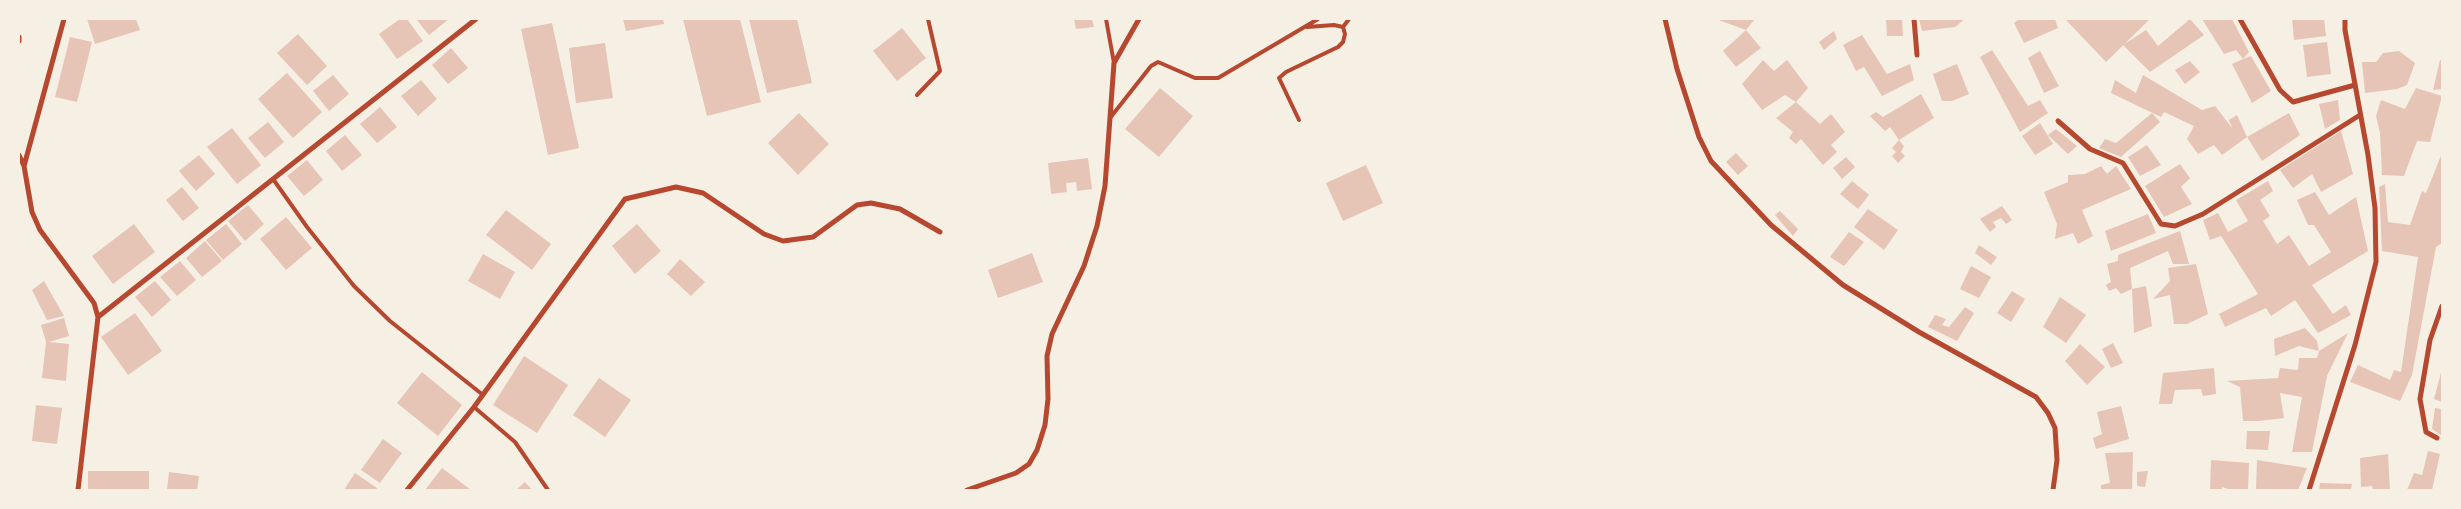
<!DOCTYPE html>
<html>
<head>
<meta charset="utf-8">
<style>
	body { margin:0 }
	#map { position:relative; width:2461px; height:509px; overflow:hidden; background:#f6efe4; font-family:"PT Sans Narrow",sans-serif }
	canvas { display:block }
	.frame { position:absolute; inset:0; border:20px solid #f6efe4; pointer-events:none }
</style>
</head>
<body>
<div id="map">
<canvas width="2461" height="509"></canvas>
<div class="frame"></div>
</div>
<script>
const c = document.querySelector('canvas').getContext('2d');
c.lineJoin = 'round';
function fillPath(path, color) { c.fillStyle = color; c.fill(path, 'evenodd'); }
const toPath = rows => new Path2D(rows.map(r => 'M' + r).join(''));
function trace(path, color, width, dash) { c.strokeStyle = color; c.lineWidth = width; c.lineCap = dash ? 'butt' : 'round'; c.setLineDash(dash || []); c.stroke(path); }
fillPath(toPath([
	[87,19,136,19,140,30,95,44],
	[400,19,407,19,423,41,397,59,379,34],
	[416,19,449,19,429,35],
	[623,19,663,19,664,24,626,31],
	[683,19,740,19,761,102,707,116],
	[749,19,797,19,812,83,767,93],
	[1074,19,1092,19,1094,27,1076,29],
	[1716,19,1755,19,1746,30,1761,48,1736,67,1723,51,1746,30],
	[1886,19,1902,19,1903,36,1887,36],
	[1919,19,1965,19,1955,27,1922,31],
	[2019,19,2055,19,2058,28,2024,43,2014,23],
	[2065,19,2150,19,2106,62],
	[2190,19,2204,35,2150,72,2123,45,2146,30,2158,46],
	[2202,19,2232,19,2249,52,2243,59,2251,56,2271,91,2252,103,2232,64,2243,59,2236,50,2224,54],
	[2292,19,2324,19,2326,36,2294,40],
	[552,23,579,148,548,155,521,29],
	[902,28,926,58,897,81,873,51],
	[1834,31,1837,39,1824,50,1819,42],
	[298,34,327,66,307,85,277,53],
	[1862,35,1887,74,1910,64,1914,80,1882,96,1864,67,1856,71,1843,45],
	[70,37,92,42,77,102,55,97],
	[2327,42,2331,74,2307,77,2303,45],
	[605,43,613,98,576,103,569,48],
	[451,48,468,68,448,84,432,65],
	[1992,50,2028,106,2040,100,2048,113,2020,132,1980,57],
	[2040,51,2059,86,2044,93,2028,58],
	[2399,51,2415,63,2407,85,2397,89,2365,93,2362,62,2376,62,2383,53],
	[1763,60,1774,71,1787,60,1808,88,1796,102,1820,124,1831,114,1845,132,1831,145,1837,152,1823,165,1801,139,1796,144,1789,138,1793,132,1776,118,1796,102,1785,95,1762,110,1742,84],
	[2440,60,2442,61,2442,89,2433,90],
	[2190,61,2200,72,2185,84,2175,70],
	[1957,64,1969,94,1952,101,1942,101,1933,74],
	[287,73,322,112,293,138,258,99],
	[333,75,349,94,329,111,313,91],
	[2143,75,2202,110,2215,106,2232,128,2229,120,2237,115,2247,137,2289,113,2300,135,2262,161,2247,137,2222,155,2214,145,2198,154,2187,139,2194,126,2164,112,2161,117,2111,93,2115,80,2136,93],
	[421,80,437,99,418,116,401,96],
	[1160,88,1193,116,1159,157,1125,129],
	[2416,88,2442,96,2430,142,2417,141,2404,176,2382,175,2380,133,2376,116,2381,100,2405,109],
	[1921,94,1934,118,1899,140,1890,127,1885,131,1870,116,1876,112,1883,117],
	[2338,100,2340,120,2325,129,2319,104],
	[380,107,397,127,377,143,360,124],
	[799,113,829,144,798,175,768,143],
	[2152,113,2160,122,2121,157,2099,148,2105,139,2116,143],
	[268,122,284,142,265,158,248,138],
	[2040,123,2053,144,2035,155,2022,136],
	[232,128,261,165,237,184,207,147],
	[2056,129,2077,146,2068,154,2048,135],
	[2341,131,2353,174,2321,192,2312,174,2293,188,2280,170],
	[345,135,362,155,342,171,326,151],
	[1899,140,1904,146,1901,152,1905,156,1898,163,1892,156,1896,152,1892,148],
	[2147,145,2161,165,2140,176,2128,157],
	[1736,153,1748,166,1738,175,1726,162],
	[2442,153,2442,243,2436,247,2412,375,2400,401,2350,382,2358,365,2390,380,2394,370,2401,372,2418,257,2382,251,2379,187,2385,184,2388,222,2410,225,2422,191,2426,193],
	[199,155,215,174,196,191,179,171],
	[1846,157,1855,167,1842,179,1833,168],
	[1088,158,1092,189,1077,191,1076,182,1066,183,1067,192,1051,194,1048,163],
	[307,160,323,180,304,196,287,176],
	[2180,164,2190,178,2181,187,2192,204,2164,217,2145,186],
	[1366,165,1383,203,1343,221,1326,183],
	[2101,166,2107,174,2116,166,2131,189,2082,210,2093,236,2078,244,2073,233,2055,239,2057,224,2044,192,2068,182,2068,175,2085,174],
	[1852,181,1869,195,1858,209,1840,194],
	[2268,181,2273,191,2260,200,2270,216,2263,221,2277,244,2289,235,2309,266,2331,252,2314,225,2308,225,2297,200,2315,192,2329,215,2356,197,2368,251,2312,285,2333,314,2346,305,2351,315,2318,333,2295,300,2271,316,2266,308,2225,327,2219,314,2258,294,2221,236,2210,240,2203,220,2218,213,2228,232,2248,221,2236,200],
	[182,187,199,208,183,221,166,200],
	[248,205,264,224,245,241,228,221],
	[2002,206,2012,220,2006,224,2001,218,1993,222,1996,227,1990,232,1980,219],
	[1868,209,1898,230,1884,250,1854,227],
	[506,210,551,244,532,270,486,235],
	[1780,211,1798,229,1793,236,1775,215],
	[2148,214,2156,233,2111,251,2105,231],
	[286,217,312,248,286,270,260,239],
	[134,224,155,252,113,284,92,256],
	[226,224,242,244,223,260,206,240],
	[637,224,661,251,635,274,612,246],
	[2180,231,2189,264,2173,264,2168,251,2130,268,2132,289,2146,286,2152,326,2134,333,2132,289,2121,294,2116,288,2109,291,2106,285,2111,282,2107,264,2118,261,2118,255],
	[1849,232,1864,242,1844,266,1830,257],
	[205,241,222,261,202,277,186,258],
	[1979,245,1997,257,1991,265,1975,253],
	[1032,253,1043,282,998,298,988,270],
	[483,254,515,272,500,299,468,281],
	[680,259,705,282,691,296,667,274],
	[180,261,196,280,177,296,160,277],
	[2196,264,2208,314,2187,324,2174,324,2170,295,2153,299,2170,281,2168,268],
	[1971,266,1991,277,1979,298,1960,289],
	[44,281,64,316,47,320,32,290],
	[155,281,171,300,152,317,135,297],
	[2012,291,2025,299,2011,322,1997,313],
	[2060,297,2086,315,2066,343,2043,327],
	[1965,307,1974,313,1957,341,1928,327,1935,315,1946,319,1942,325,1949,327],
	[135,313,162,351,128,375,101,337],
	[64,318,69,336,49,342,69,344,66,381,42,378,46,342,41,325],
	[2305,328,2317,341,2319,351,2299,346,2275,356,2274,339],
	[2348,333,2327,376,2312,452,2292,452,2302,397,2280,393,2284,418,2259,421,2243,421,2240,387,2227,381,2278,378,2280,368,2298,370,2299,358,2317,358,2319,351],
	[2113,343,2123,363,2111,368,2102,349],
	[2080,344,2105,367,2087,385,2065,361],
	[524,356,568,385,537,433,493,405],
	[2214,368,2216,394,2203,396,2201,389,2175,390,2172,404,2159,404,2163,373],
	[2442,369,2442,402,2434,399],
	[422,372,462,405,438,436,397,403],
	[599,378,631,400,605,437,573,415],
	[36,405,62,408,57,444,32,441],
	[2121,406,2129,439,2096,449,2093,438,2102,434,2097,412],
	[2435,408,2442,409,2442,436,2432,429],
	[2247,431,2270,431,2268,450,2246,449],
	[383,439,402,453,380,483,361,470],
	[2428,451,2440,454,2432,490,2407,490,2414,473,2422,475],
	[2133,452,2132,490,2101,490,2101,485,2110,483,2105,453],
	[2388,454,2390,490,2373,490,2372,486,2361,487,2360,458],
	[2211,460,2249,463,2248,490,2231,490,2222,487,2222,490,2210,490],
	[2257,460,2307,468,2298,490,2256,490],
	[442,468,471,490,425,490],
	[88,471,149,471,149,490,88,490],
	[2148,471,2145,487,2137,486,2137,472],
	[169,472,199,476,197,490,167,490],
	[355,473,377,488,376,490,344,490],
	[525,482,532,490,516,490],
	[2320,483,2352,484,2351,490,2319,490]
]), '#e6c5b7');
trace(toPath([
	[1106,19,1114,63],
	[1343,27,1349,19],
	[917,95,940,71,928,19],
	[1110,118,1151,66,1158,62,1195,78,1218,78,1318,19],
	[1299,120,1279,78,1286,72,1338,47,1343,42,1345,34,1343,27,1334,25,1307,27],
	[273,179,307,227,354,286,390,321,483,395],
	[474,407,515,442,548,490]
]), '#b5482f', 4);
trace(toPath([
	[64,19,24,166,32,212,40,230,94,303,98,317,78,490],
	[1665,19,1677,69,1699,137,1711,161,1771,225,1843,285,1919,332,2036,397,2048,413,2055,428,2057,460,2053,490],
	[1914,19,1917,55],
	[2240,19,2280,90,2293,102,2355,85],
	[19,37,19,41],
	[2058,121,2090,149,2123,163,2161,224,2175,226,2203,214,2360,115],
	[19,155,24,166],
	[98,317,476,19],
	[2437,438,2426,432,2420,399,2430,340,2442,306],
	[407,490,474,407,625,199,676,187,703,193,764,234,783,241,813,237,857,205,871,203,900,209,940,232],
	[967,490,1016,473,1029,464,1037,450,1045,425,1048,399,1047,356,1052,334,1084,266,1097,226,1105,186,1114,63,1139,19],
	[2309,490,2355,345,2376,262,2375,208,2368,155,2345,30,2345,19]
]), '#b5482f', 5);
</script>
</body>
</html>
